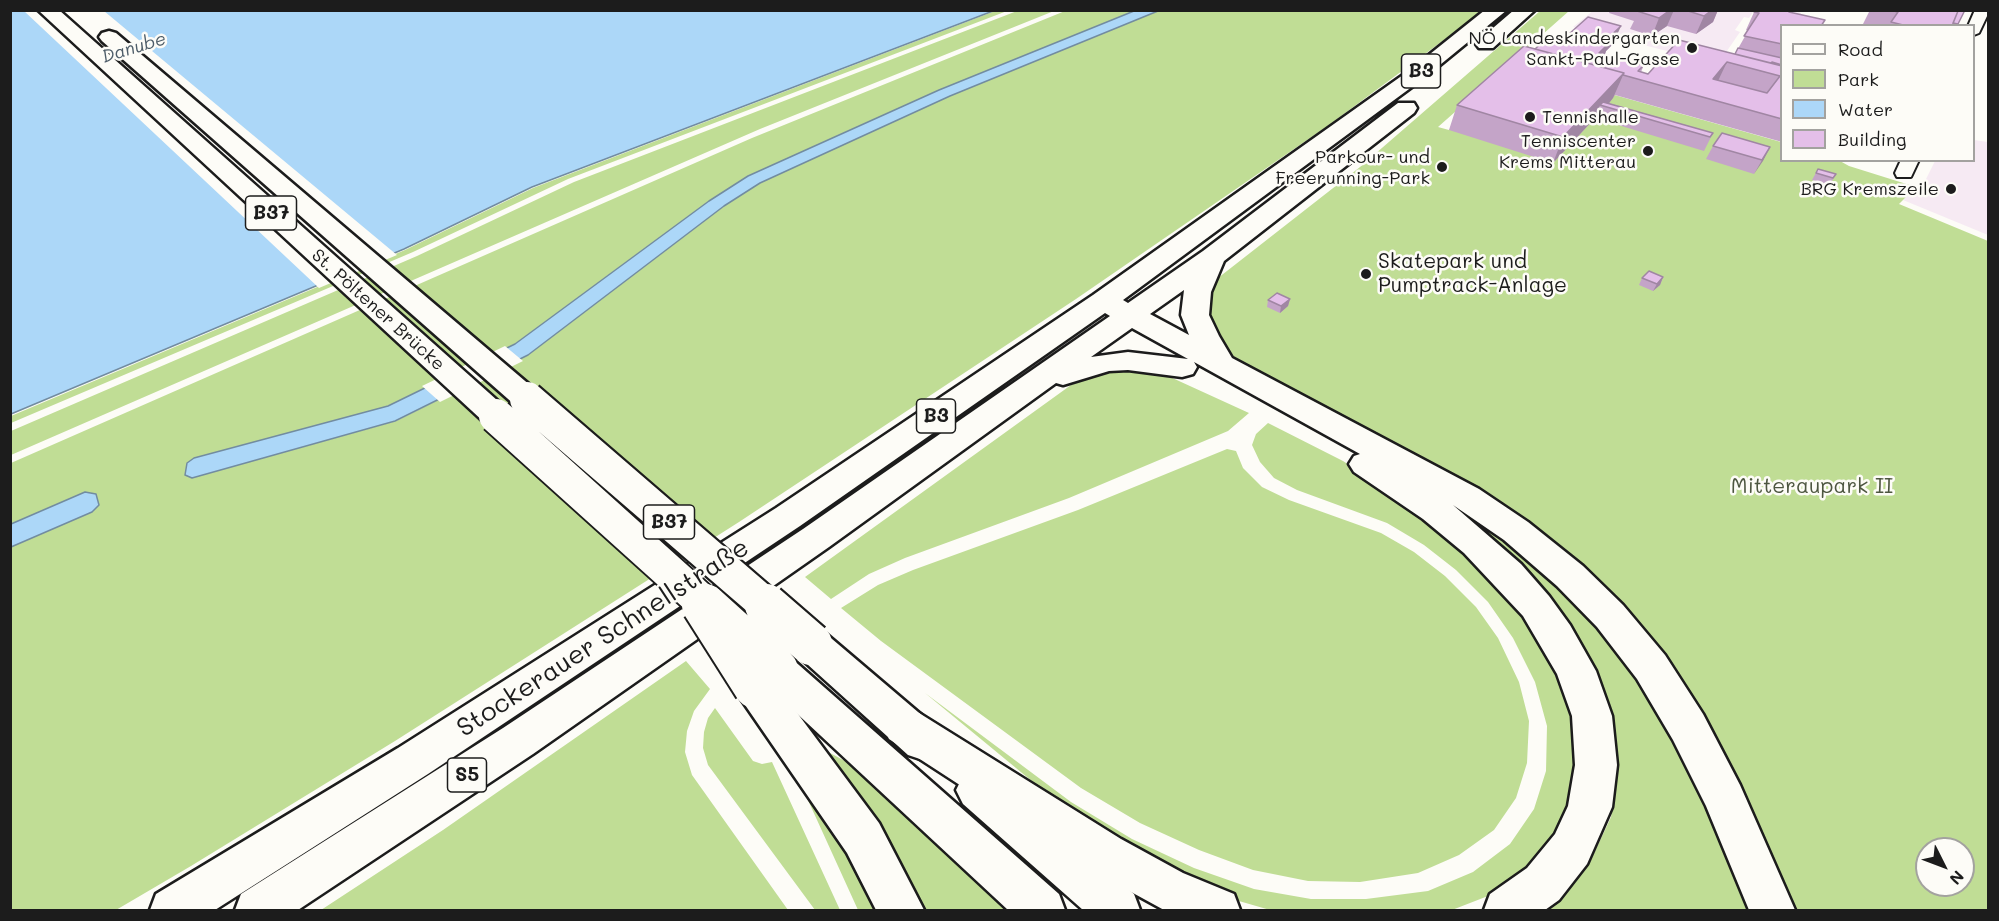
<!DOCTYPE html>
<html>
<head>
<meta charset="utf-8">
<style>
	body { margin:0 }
	#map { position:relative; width:1999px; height:921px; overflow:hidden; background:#fdfcf7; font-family:Mali,sans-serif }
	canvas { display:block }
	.frame { position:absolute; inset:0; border:12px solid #1c1c1c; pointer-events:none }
	.legend { position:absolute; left:1780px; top:24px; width:195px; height:138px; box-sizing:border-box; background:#fdfcf7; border:2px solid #a3a29f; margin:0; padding:8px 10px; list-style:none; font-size:18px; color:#1c1c1c }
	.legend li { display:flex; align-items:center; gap:12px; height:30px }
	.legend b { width:30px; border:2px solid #a3a29f }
	.north { position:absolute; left:1915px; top:837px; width:60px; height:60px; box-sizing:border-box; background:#fdfcf7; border:2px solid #a3a29f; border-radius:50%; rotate:132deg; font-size:16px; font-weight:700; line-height:24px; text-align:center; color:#1c1c1c }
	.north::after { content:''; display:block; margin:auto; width:21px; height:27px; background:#1c1c1c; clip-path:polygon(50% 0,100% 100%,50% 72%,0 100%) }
</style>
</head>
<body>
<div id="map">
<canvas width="1999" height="921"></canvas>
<div class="frame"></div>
<ul class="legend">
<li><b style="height:8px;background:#fdfcf7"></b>Road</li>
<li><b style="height:16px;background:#c0dd95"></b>Park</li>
<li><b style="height:16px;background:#acd7f8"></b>Water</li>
<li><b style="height:16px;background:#e4bfe9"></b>Building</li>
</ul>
<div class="north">N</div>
</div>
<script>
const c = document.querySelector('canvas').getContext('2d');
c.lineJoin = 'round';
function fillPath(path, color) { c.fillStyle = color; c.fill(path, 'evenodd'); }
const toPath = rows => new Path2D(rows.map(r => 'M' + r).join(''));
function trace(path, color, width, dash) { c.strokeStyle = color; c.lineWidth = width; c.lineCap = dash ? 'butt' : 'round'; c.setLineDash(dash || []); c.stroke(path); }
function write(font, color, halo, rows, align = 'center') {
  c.font = font + ' Mali,sans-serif'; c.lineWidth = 5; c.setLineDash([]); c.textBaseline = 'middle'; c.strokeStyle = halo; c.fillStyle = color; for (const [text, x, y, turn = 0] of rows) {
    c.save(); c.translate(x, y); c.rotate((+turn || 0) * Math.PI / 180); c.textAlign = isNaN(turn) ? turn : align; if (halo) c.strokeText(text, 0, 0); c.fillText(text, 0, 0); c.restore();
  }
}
fillPath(toPath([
	[1594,10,1798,11,1813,24,1753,12,1749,18,1744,17,1735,30,1740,32,1718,64,1573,27],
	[1974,140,1988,142,1988,235,1903,200,1926,179,1935,161,1974,160]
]), '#f6eaf3');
fillPath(toPath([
	[995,11,1007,11,568,179,413,252,11,423,11,416,405,250,533,188],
	[1017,11,1054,11,760,129,11,455,11,431,417,256,574,182],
	[1065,11,1134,11,939,90,748,176,709,201,515,344,388,406,194,458,185,475,192,478,396,421,528,355,724,206,760,183,950,96,1158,11,1483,11,1329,125,1076,299,739,522,395,741,191,866,116,910,11,910,10,547,91,512,85,492,11,524,11,463,752,138],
	[1540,11,1569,11,1438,127,1449,130,1519,68,1781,142,1782,160,1840,161,1849,166,1916,187,1899,204,1988,241,1988,910,1789,910,1778,884,1623,613,1248,369,1231,355,1216,336,1208,315,1211,289,1218,278,1360,167],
	[1927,849,1963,849,1963,885,1927,885],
	[1141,332,1300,416,1509,537,1637,667,1707,798,1753,910,1546,910,1561,899,1590,862,1611,817,1616,772,1593,671,1355,449,1142,335],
	[1114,369,1146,370,1168,376,1249,413,1228,431,1069,498,905,558,869,574,831,599,805,577,1071,385],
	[1268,423,1343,461,1427,515,1525,608,1576,714,1579,758,1573,799,1553,836,1527,870,1488,896,1452,910,1270,910,1232,899,1175,875,1056,801,925,693,1071,802,1132,839,1194,868,1254,889,1311,899,1366,899,1428,891,1473,872,1510,844,1534,809,1546,771,1547,726,1535,682,1513,638,1488,602,1456,570,1424,545,1387,523,1297,490,1274,478,1260,462,1252,445,1256,434],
	[1227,449,1236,451,1243,468,1262,487,1289,500,1381,533,1414,552,1445,576,1476,607,1498,638,1519,682,1529,721,1527,763,1516,798,1494,830,1459,855,1418,873,1360,882,1308,881,1253,870,1199,850,1140,823,1081,788,881,641,841,608,878,585,913,570,1078,510],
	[686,661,710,689,694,711,687,731,685,752,692,775,788,910,321,910,443,830],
	[715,708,753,761,762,764,772,762,840,910,815,910,708,765,703,748,704,732,708,718],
	[828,752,849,763,1009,910,925,910,880,828],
	[802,787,849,848,879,910,858,910]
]), '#c0dd95');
const water = toPath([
	[11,11,993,11,532,187,404,249,11,414,11,11],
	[1134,11,1158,11,950,96,760,183,724,206,528,355,395,421,192,478,185,475,187,463,194,458,388,406,515,344,709,201,748,176,939,90,1134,11],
	[85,492,96,494,99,505,92,512,11,547,11,524,85,492]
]);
fillPath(water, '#acd7f8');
trace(water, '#728ca0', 1.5);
fillPath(toPath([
	[24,11,104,11,397,255,319,288],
	[505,346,523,361,440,402,422,386]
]), '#fdfcf7');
const minor = toPath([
	[1975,10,1988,10,1988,14,1979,33,1974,35,1974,26,1968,26,1975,10],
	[1901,160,1919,160,1911,177,1897,177,1895,173,1901,160]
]);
const primary = toPath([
	[38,10,59,10,507,409,512,416,507,423,496,427,485,423,38,10],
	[109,31,116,33,538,392,543,399,538,406,527,409,516,406,102,41,99,37,102,33,109,31],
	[811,628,825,633,938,729,944,742,938,755,923,760,908,755,797,655,792,644,797,633,811,628],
	[777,654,791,658,1059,894,1065,910,1008,910,763,682,757,670,763,658,777,654],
	[978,770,993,776,1134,894,1140,910,1083,910,963,804,956,790,963,776,978,770]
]);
const trunk = toPath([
	[1485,10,1507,10,1424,78,1123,300,1128,303,1203,251,1398,103,1414,103,1417,108,1414,113,1224,261,1211,292,1209,315,1219,336,1232,358,1479,489,1528,522,1583,566,1623,605,1665,655,1703,714,1740,785,1795,910,1749,910,1706,806,1673,740,1637,679,1597,627,1557,586,1504,540,1453,505,1521,564,1549,596,1570,625,1596,671,1612,716,1617,765,1612,807,1587,864,1559,900,1545,910,1484,910,1490,894,1527,868,1555,834,1568,806,1575,765,1572,716,1557,674,1523,616,1464,553,1423,519,1354,472,1349,464,1354,456,1360,454,1194,362,1197,367,1193,374,1182,377,1128,370,1109,371,1063,385,1056,383,829,547,533,754,298,910,235,910,241,894,503,728,803,529,1110,316,1105,313,800,526,428,774,215,910,150,910,156,894,398,748,776,508,1093,295,1410,70,1485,10],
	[1184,290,1181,315,1189,335,1150,314,1184,290],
	[1132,328,1188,359,1128,352,1091,357,1132,328],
	[1514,10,1535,10,1493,48,1479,48,1476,44,1479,40,1514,10],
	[755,670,769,675,879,823,924,910,876,910,847,853,741,699,735,687,741,675,755,670],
	[904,708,919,713,1121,839,1183,873,1234,894,1240,910,1164,910,1089,869,889,739,883,726,889,713,904,708]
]);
trace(minor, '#1c1c1c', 4);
trace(primary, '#1c1c1c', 5);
trace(trunk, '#1c1c1c', 5);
fillPath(minor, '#fdfcf7');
fillPath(primary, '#fdfcf7');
fillPath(trunk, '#fdfcf7');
const primaryBridgeFar1 = toPath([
	[527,399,767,606],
	[496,416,707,606]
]);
const primaryBridge = toPath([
	[705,605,777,670],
	[766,605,811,644]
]);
const trunkBridgeFar1 = toPath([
	[701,601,704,606]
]);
const trunkBridge = toPath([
	[703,605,755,687]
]);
trace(primaryBridgeFar1, '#1c1c1c', 38, []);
trace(primaryBridge, '#1c1c1c', 46, []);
trace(trunkBridgeFar1, '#1c1c1c', 38, []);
trace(trunkBridge, '#1c1c1c', 46, []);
trace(primaryBridgeFar1, '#fdfcf7', 34);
trace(primaryBridge, '#fdfcf7', 42);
trace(trunkBridgeFar1, '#fdfcf7', 34);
trace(trunkBridge, '#fdfcf7', 42);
fillPath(toPath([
	[1610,10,1718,10,1713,22,1696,34,1667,26,1652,36,1630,29,1634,21,1609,13],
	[1755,10,1782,26,1782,142,1615,95,1613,98,1609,103,1713,133,1704,151,1595,118,1553,163,1449,130,1457,105,1535,49,1560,42,1613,44,1606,51,1605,54,1644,65,1641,72,1648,74,1735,54,1748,31,1746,30],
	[1870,10,1965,10,1957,26,1862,26],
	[1713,146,1770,147,1754,174,1706,159],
	[1818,169,1836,174,1832,181,1829,185,1812,180],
	[1663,277,1660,285,1653,291,1639,285,1642,278],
	[1290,299,1288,306,1280,313,1267,307,1268,300]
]), '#c4a4c8');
fillPath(toPath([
	[1670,10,1674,10,1667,26,1652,36,1659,18],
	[1712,10,1718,10,1713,22,1696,34,1704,16],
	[1621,26,1613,44,1606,51,1603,61,1599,53,1605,41],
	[1727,62,1718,81,1713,79],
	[1624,73,1613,98,1606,107,1600,105,1595,118,1553,163,1563,137],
	[1770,147,1763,161,1754,174,1762,160],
	[1663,277,1660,285,1653,291,1657,284],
	[1290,299,1288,306,1280,313,1281,306]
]), '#a086a3');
const building = toPath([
	[1639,10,1670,10,1659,18,1637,11,1639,10],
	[1685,10,1712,10,1704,16,1685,10],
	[1755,10,1790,10,1789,12,1825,20,1821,26,1782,26,1782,44,1744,36,1759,13,1754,12,1755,10],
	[1889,10,1957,10,1958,11,1952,26,1907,26,1891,22,1898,12,1889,10],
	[1957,10,1965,10,1958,24,1953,23,1958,11,1957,10],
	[1588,17,1621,26,1605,41,1610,42,1599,53,1644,65,1638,71,1648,74,1679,40,1782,66,1782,119,1623,75,1624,73,1535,49,1547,38,1560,42,1588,17],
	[1727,62,1780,76,1767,93,1713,79,1727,62],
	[1524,46,1624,73,1563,137,1457,105,1524,46],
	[1738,48,1782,58,1782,65,1772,62,1771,63,1735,54,1738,48],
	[1603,102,1713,133,1710,137,1600,105,1603,102],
	[1722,133,1770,147,1762,160,1713,146,1722,133],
	[1818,169,1836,174,1833,178,1816,173,1818,169],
	[1649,271,1663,277,1657,284,1642,278,1649,271],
	[1277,293,1290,299,1281,306,1268,300,1277,293]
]);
fillPath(building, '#e4bfe9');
trace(building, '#a086a3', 1.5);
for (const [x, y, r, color] of [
	[1692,48,6,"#1c1c1c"],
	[1530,117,6,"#1c1c1c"],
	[1648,151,6,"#1c1c1c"],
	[1442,167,6,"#1c1c1c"],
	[1951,189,6,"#1c1c1c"],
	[1366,274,6,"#1c1c1c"]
]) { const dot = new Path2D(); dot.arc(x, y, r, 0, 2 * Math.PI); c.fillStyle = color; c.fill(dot); trace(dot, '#fdfcf7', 2); }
write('18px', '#1c1c1c', '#fdfcf7', [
	["NÖ Landeskindergarten",1680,38],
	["Sankt-Paul-Gasse",1680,59],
	["Tennishalle",1542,117,"left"],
	["Tenniscenter",1636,141],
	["Krems Mitterau",1636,162],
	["Parkour- und",1430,157],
	["Freerunning-Park",1430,178],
	["BRG Kremszeile",1939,189]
], 'right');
write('italic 18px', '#4e5d69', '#fdfcf7', [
	["Danube",134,48,-17]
]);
write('18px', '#1c1c1c', '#fdfcf7', [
	["St. Pöltener Brücke",378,310,42]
]);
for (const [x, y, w] of [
	[1421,71,39],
	[271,213,51],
	[936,416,39],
	[669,522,51],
	[467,775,39]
]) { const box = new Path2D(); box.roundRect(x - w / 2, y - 17, w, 34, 4.5); c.fillStyle = '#fdfcf7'; c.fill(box); trace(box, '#1c1c1c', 1.5); }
write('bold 20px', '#1c1c1c', null, [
	["B3",1421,71],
	["B37",271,213],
	["B3",936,416],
	["B37",669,522],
	["S5",467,775]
]);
write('21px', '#1c1c1c', '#fdfcf7', [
	["Skatepark und",1378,262],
	["Pumptrack-Anlage",1378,286]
], 'left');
write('21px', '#4d5640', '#fdfcf7', [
	["Mitteraupark II",1812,487]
]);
write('26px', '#1c1c1c', '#fdfcf7', [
	["Stockerauer Schnellstraße",603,638,-33]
]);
</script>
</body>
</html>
